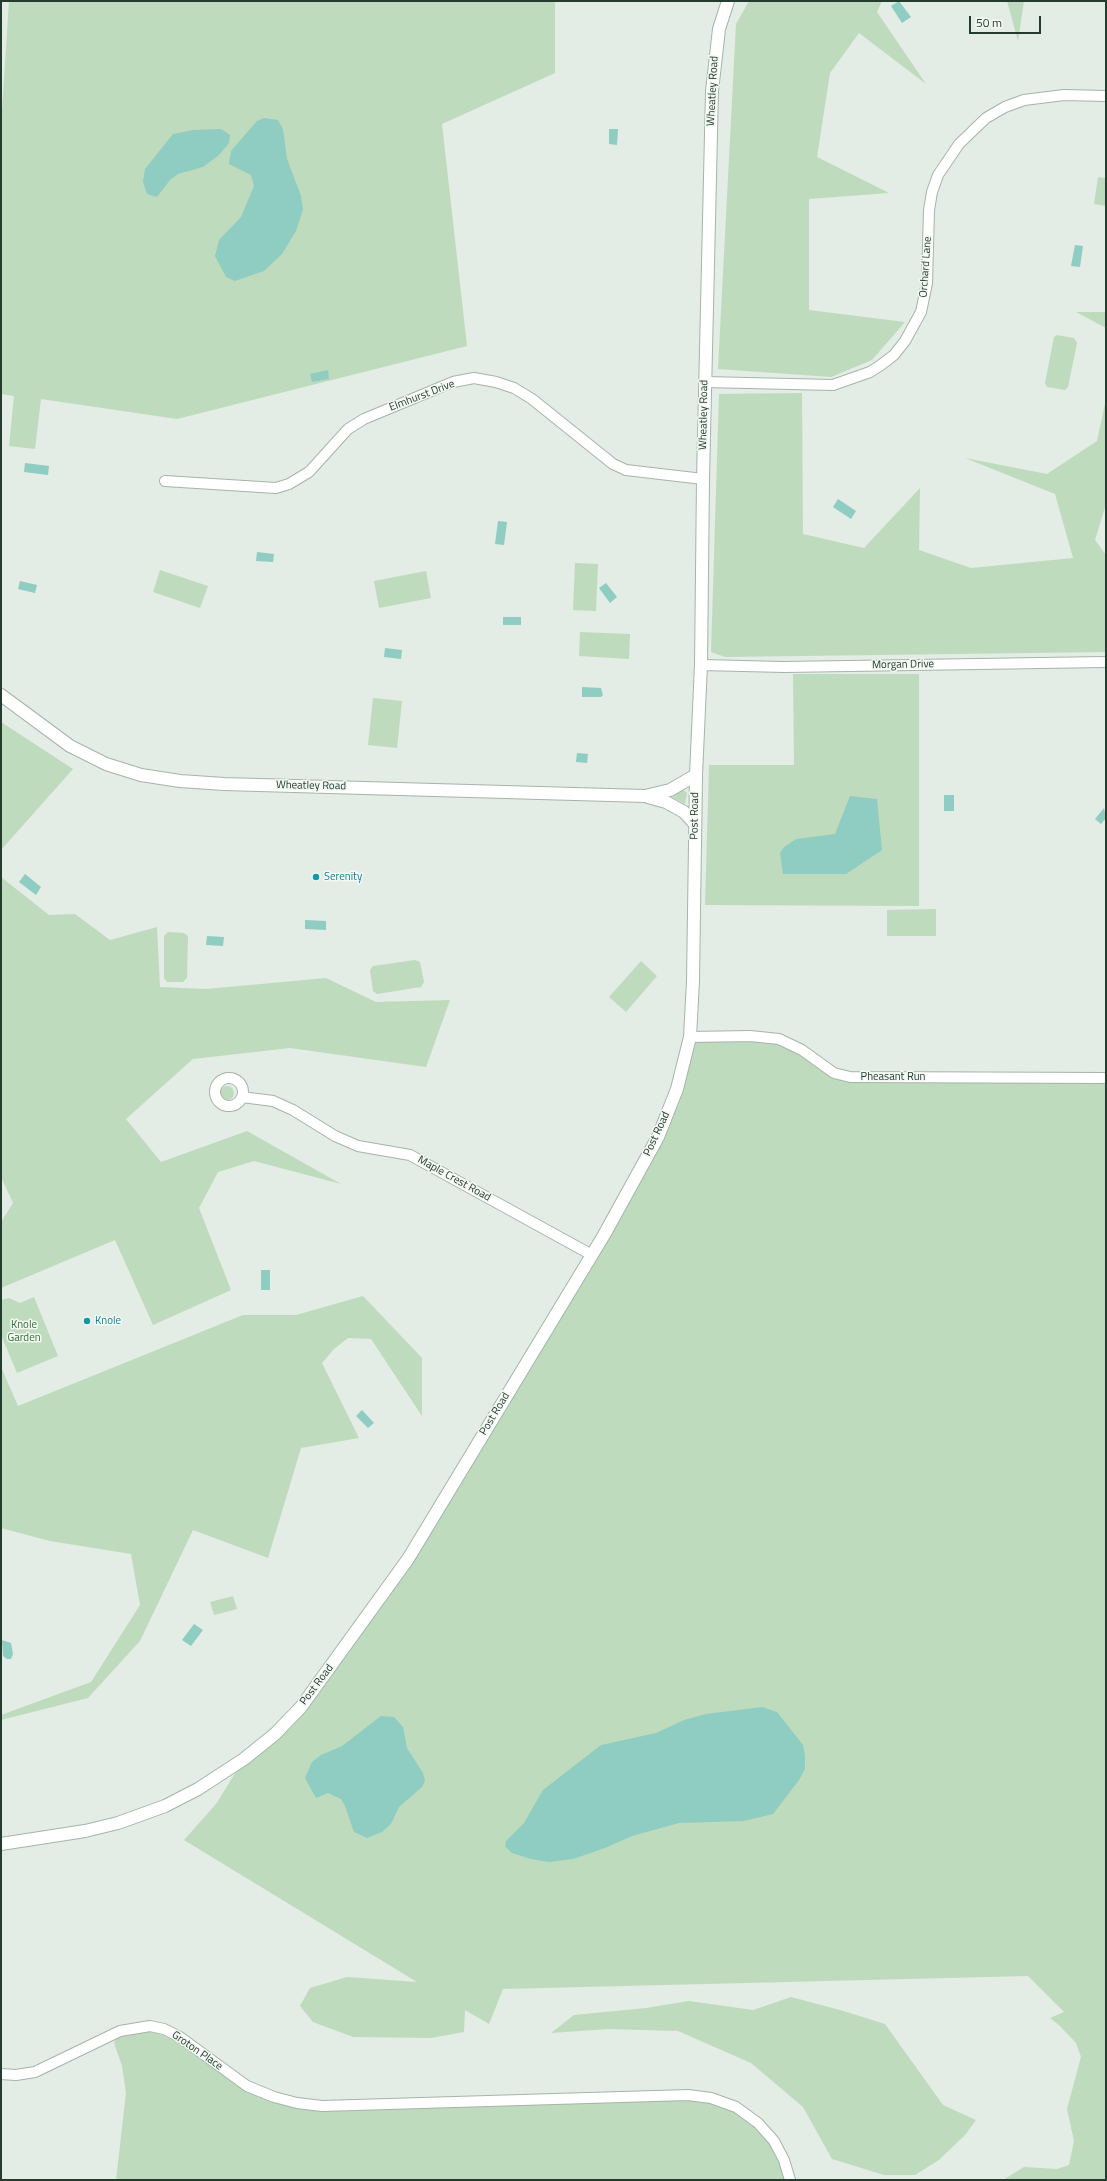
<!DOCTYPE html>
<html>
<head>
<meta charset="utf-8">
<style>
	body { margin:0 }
	#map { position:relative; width:1107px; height:2181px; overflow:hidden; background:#e3ece5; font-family:"Titillium Web",sans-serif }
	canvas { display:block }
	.frame { position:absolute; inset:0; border:2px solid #243c2d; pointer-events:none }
	.scale { position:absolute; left:969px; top:16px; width:72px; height:18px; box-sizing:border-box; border:2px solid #243c2d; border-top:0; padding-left:5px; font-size:12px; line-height:14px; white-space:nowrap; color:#243c2d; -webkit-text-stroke:3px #f3f8f4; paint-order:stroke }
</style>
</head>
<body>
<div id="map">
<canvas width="1107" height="2181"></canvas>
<div class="frame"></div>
<div class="scale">50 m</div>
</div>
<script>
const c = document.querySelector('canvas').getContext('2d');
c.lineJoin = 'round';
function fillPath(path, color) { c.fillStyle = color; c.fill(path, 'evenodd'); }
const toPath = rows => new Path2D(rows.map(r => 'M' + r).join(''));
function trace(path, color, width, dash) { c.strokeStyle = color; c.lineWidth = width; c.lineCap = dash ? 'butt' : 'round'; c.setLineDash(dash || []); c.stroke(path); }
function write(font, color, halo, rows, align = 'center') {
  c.font = font + ' "Titillium Web",sans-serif'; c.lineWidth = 3; c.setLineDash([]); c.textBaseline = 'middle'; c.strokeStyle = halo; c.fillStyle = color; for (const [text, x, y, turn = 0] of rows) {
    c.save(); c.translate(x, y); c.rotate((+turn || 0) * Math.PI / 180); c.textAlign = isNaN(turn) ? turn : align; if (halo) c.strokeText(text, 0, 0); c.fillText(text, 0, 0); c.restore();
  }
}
fillPath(toPath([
	[9,1,555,1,555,73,442,124,467,346,177,419,41,399,35,449,9,446,14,396,1,394,1,126],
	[749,1,882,1,877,12,926,84,859,33,830,73,817,157,889,193,809,199,809,310,905,322,872,360,831,377,718,369,736,24],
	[1007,1,1024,1,1018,41],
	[1098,177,1106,178,1106,206,1094,204],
	[1076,312,1106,312,1106,328],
	[1057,335,1074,338,1077,343,1068,387,1065,390,1047,387,1045,383,1054,337],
	[802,393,803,534,864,548,920,488,919,550,971,568,1073,558,1055,494,965,458,1047,474,1097,441,1106,399,1106,504,1095,540,1106,555,1106,652,725,657,711,652,719,394],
	[575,563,598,564,596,611,573,610],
	[160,570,208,586,200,608,153,592],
	[426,571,431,598,379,608,374,581],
	[580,632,630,634,629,659,579,656],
	[793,674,919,674,919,906,705,905,709,765,794,765],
	[373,698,402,701,397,748,368,745],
	[1,722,73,769,1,850],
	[682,789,687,793,685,804,670,796],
	[1,877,49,915,75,914,110,940,157,927,160,987,206,989,326,978,376,1002,450,1000,426,1067,290,1048,193,1059,126,1119,161,1162,247,1131,341,1184,254,1161,218,1172,199,1208,231,1290,153,1325,115,1240,1,1288,1,1222,13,1203,1,1177],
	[936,909,936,936,887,936,887,910],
	[168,932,184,933,188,936,187,978,183,982,167,982,164,978,164,936],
	[415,960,420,962,424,982,421,987,377,994,373,991,370,970,373,966],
	[641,961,657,976,626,1012,609,997],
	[690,1037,779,1039,834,1073,1106,1078,1106,2180,1003,2180,1024,2167,1057,2169,1069,2165,1074,2141,1067,2109,1081,2057,1076,2043,1060,2026,1050,2018,1064,2012,1028,1976,503,1989,489,2024,465,2010,464,2032,431,2038,353,2037,313,2022,300,2006,310,1988,347,1977,417,1982,184,1840,216,1804,244,1759,275,1734,383,1597,658,1137],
	'220 1093a7 7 0 1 1 14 0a7 7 0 1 1-14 0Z',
	[363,1296,422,1358,422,1416,371,1339,348,1338,334,1349,322,1363,359,1438,301,1448,268,1558,193,1530,140,1641,88,1698,1,1720,1,1715,91,1682,140,1605,131,1554,50,1541,1,1528,1,1367,18,1406,243,1315,296,1315],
	[34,1297,58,1356,17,1373,1,1335,1,1300,9,1298,20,1303],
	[233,1596,237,1609,214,1615,210,1602],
	[791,1997,840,2010,885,2024,943,2105,976,2120,965,2135,939,2160,915,2175,884,2175,832,2159,803,2107,751,2063,678,2031,608,2029,551,2033,574,2015,646,2008,689,2001,753,2010],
	[148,2029,176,2041,247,2092,280,2104,332,2111,685,2098,708,2101,733,2110,755,2126,771,2144,782,2163,786,2180,116,2180,126,2093,122,2066,114,2043,118,2036]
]), '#bfdbbd');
fillPath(toPath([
	[899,1,911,17,902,23,891,6],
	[264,118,278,120,283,129,287,159,301,196,303,210,296,231,282,254,264,271,235,281,226,277,215,256,219,240,241,217,254,186,251,175,229,164,231,151,257,121],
	[221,129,230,135,229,143,219,155,203,167,178,174,170,180,157,197,147,194,143,182,145,169,173,134,193,130],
	[609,129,618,129,617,145,609,144],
	[1075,245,1083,246,1080,267,1071,266],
	[328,370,329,379,312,382,310,374],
	[25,463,49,466,48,475,24,472],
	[838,499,856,511,851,519,833,507],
	[498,521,507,522,504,545,495,544],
	[257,552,274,554,273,562,256,561],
	[20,581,37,585,35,593,18,589],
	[606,583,617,597,610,603,599,588],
	[503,617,521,617,521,625,503,625],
	[385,648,402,650,401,659,384,657],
	[582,687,601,688,603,695,601,697,582,697],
	[577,753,588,754,587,763,576,762],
	[944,795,954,795,954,811,944,811],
	[850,796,877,799,882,850,846,874,783,874,780,853,784,847,796,839,835,834],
	[1104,808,1106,818,1101,824,1095,819],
	[25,874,41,887,36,895,19,882],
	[305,920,326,921,326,930,305,929],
	[207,936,224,937,223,946,206,945],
	[261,1270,270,1270,270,1290,261,1290],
	[362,1410,374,1423,368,1428,356,1416],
	[194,1624,203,1630,191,1646,182,1640],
	[2,1640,11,1643,13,1654,11,1659,7,1659,3,1656],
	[762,1707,777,1712,803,1745,805,1756,805,1769,799,1780,773,1814,744,1821,679,1823,632,1836,605,1848,573,1859,549,1862,531,1859,512,1853,505,1846,506,1841,524,1823,543,1790,601,1745,656,1733,684,1720,706,1714],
	[381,1716,394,1717,403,1727,407,1748,423,1773,425,1781,422,1787,399,1807,391,1824,382,1832,367,1838,354,1832,345,1806,341,1799,328,1793,316,1798,305,1778,312,1762,321,1755,342,1746]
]), '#8fccc1');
const minor = toPath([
	[705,382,833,385,870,372,881,365,894,355,905,341,921,312,927,283,929,210,932,192,938,175,959,144,986,118,1005,107,1024,100,1064,95,1106,96],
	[165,481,276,488,289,484,309,472,348,429,364,419,453,382,474,378,496,382,514,388,532,399,613,464,626,470,703,479],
	[701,665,784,667,1106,662],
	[690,1037,750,1036,779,1039,802,1050,834,1073,850,1077,1106,1078],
	'215 1092a14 14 0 1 1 28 0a14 14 0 1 1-28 0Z',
	[242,1097,273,1101,293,1110,335,1136,358,1146,410,1155,592,1255],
	[1,2074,16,2075,35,2072,120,2031,150,2026,164,2029,180,2037,247,2086,274,2097,297,2103,322,2106,688,2095,711,2098,736,2107,758,2123,774,2141,784,2160,790,2180]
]);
const tertiary = toPath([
	[1,695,70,746,106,764,141,775,180,781,224,784,645,796,670,790,696,775],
	[648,797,666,802,684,812,695,824]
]);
const secondary = toPath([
	[1,1844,85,1831,118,1823,165,1806,198,1789,244,1759,275,1734,301,1707,408,1559,604,1235,658,1137,677,1089,690,1037,693,981,696,775,701,665,703,479,712,91,719,29,728,1]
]);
trace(minor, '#a6b4aa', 12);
trace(tertiary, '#a6b4aa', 14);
trace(secondary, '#a2b6a9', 14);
trace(minor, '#fff', 10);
trace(tertiary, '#fff', 12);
trace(secondary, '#fff', 12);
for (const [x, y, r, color] of [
	[316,877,4,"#0f9aa8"],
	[87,1321,4,"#0f9aa8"]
]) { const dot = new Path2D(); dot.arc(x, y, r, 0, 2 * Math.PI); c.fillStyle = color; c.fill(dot); trace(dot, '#f3f8f4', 1.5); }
write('11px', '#243c2d', '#f3f8f4', [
	["Wheatley Road",713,91,-87],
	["Orchard Lane",926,267,-86],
	["Elmhurst Drive",422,396,-21],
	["Wheatley Road",704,415,-89],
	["Morgan Drive",903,665,-1],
	["Wheatley Road",311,786,1],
	["Post Road",695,816,-89],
	["Pheasant Run",893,1077],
	["Post Road",657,1134,-65],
	["Maple Crest Road",454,1179,29],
	["Post Road",495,1414,-59],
	["Post Road",317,1685,-53],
	["Groton Place",197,2051,35]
]);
write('11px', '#0d838f', '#f3f8f4', [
	["Serenity",324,877],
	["Knole",95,1321]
], 'left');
write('11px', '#316f34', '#f3f8f4', [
	["Knole",24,1325],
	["Garden",24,1338]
]);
</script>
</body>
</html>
